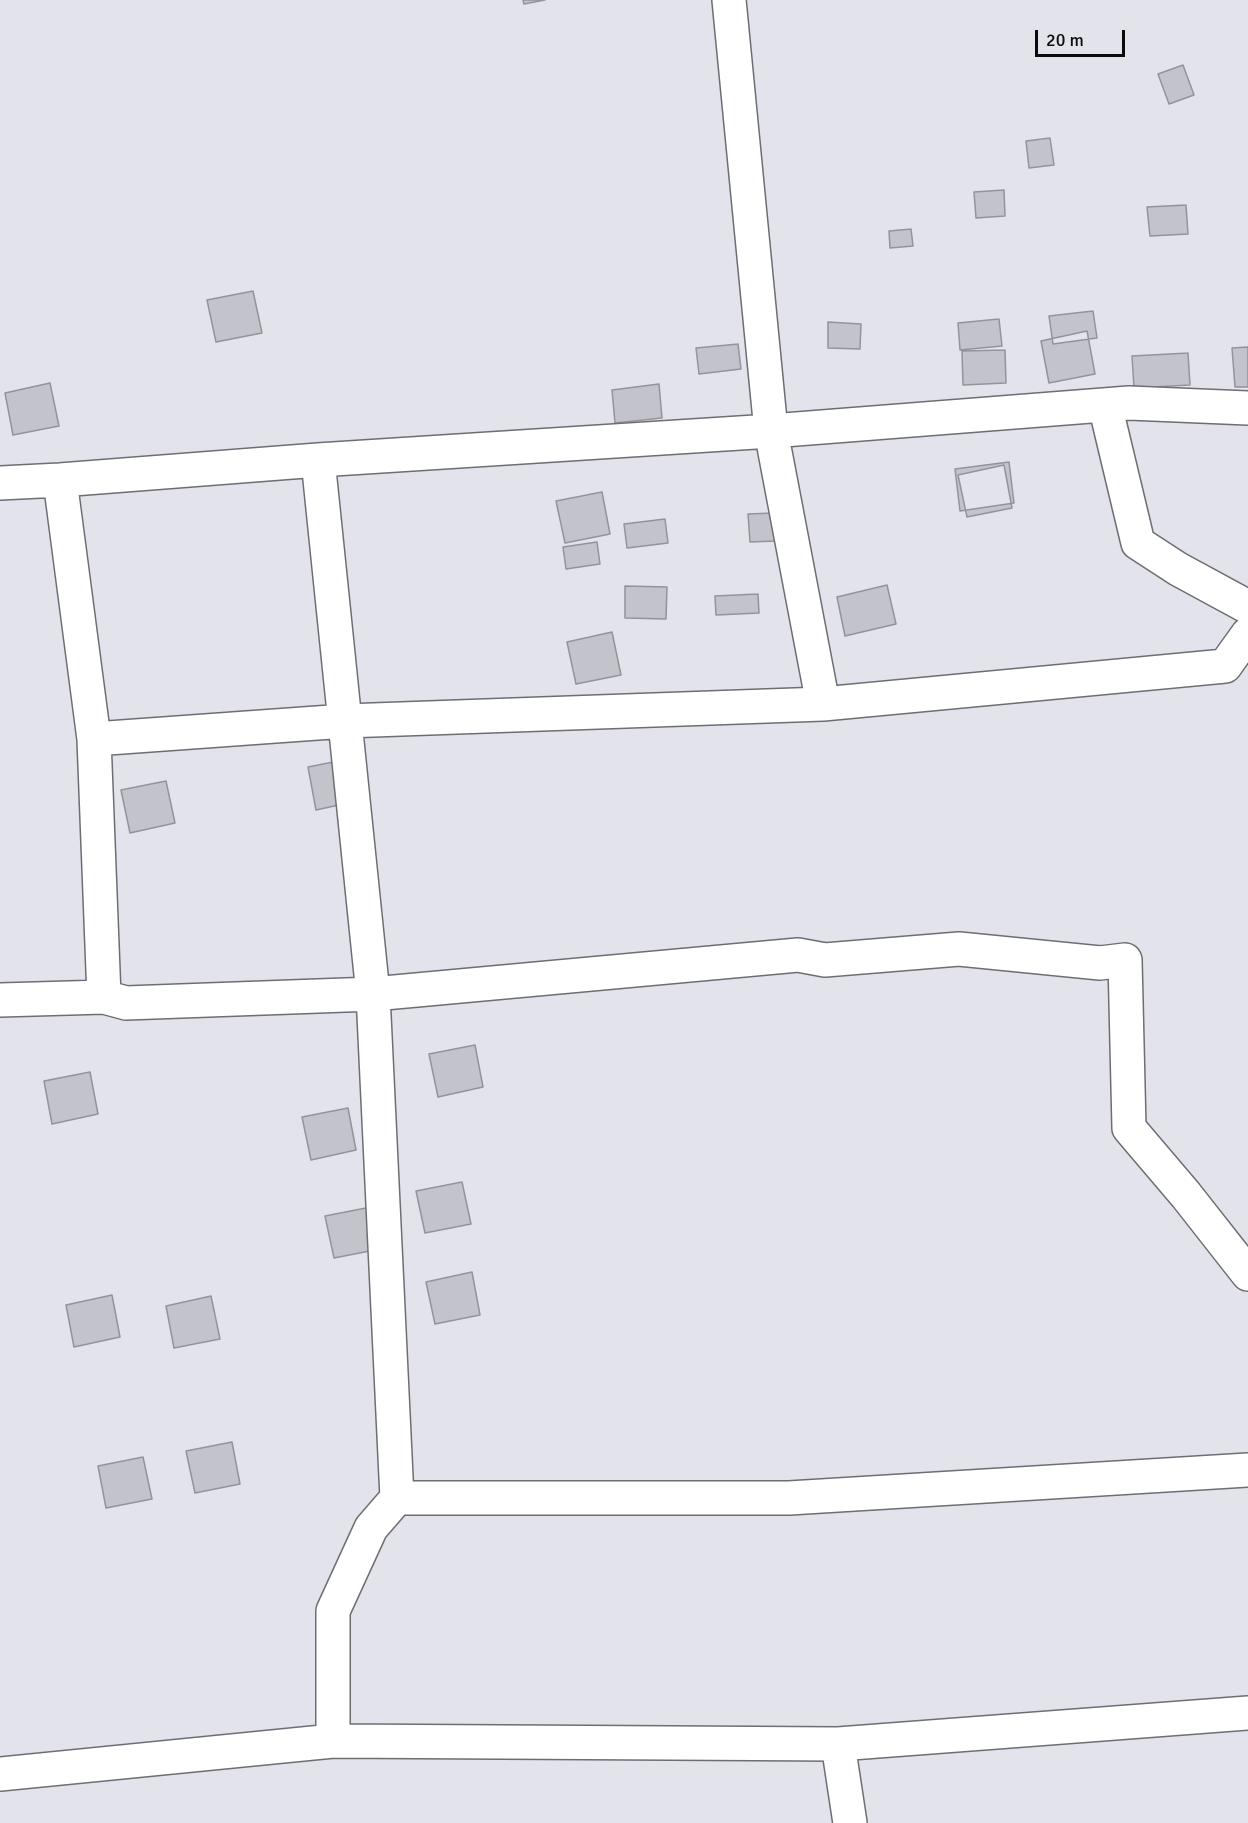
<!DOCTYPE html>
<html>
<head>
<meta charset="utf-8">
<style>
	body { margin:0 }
	#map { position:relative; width:1248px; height:1823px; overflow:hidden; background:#e3e3eb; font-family:Signika,sans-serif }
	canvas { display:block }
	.scale { position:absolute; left:1035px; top:30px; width:90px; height:27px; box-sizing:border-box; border:3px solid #0b0b0e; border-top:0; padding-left:8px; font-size:18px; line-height:21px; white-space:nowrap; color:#0b0b0e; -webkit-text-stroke:4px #e3e3eb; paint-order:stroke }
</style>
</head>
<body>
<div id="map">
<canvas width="1248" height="1823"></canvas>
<div class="scale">20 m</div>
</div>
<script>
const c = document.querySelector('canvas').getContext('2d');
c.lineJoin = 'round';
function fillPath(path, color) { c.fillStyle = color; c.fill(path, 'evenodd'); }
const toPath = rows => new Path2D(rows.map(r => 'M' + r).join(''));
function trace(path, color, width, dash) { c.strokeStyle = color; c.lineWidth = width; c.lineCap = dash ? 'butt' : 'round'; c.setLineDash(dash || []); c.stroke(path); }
const building = toPath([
	[523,0,545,0,524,4,523,0],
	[1183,65,1194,95,1169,104,1158,74,1183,65],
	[1050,138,1054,165,1029,168,1026,141,1050,138],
	[1004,190,1005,216,976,218,974,192,1004,190],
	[1186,205,1188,234,1150,236,1147,207,1186,205],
	[911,229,913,246,890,248,889,231,911,229],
	[253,291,262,333,216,342,207,300,253,291],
	[1093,311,1097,338,1053,344,1049,316,1093,311],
	[999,319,1002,346,960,350,958,323,999,319],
	[828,322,861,324,860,349,828,348,828,322],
	[1087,331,1095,374,1049,383,1041,341,1087,331],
	[738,344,741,369,699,374,696,348,738,344],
	[1248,347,1248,387,1235,387,1232,348,1248,347],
	[1005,350,1006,383,963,385,962,351,1005,350],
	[1188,353,1190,385,1134,388,1132,356,1188,353],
	[50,383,59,426,13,435,5,393,50,383],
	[659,384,662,418,615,423,612,390,659,384],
	[1009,462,1014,503,960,511,955,469,1009,462],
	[1004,465,1012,508,967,517,958,475,1004,465],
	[602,492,610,534,565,543,556,501,602,492],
	[773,513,775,541,750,542,748,514,773,513],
	[665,519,668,543,627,548,624,524,665,519],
	[597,542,600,564,566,569,563,547,597,542],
	[887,585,896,624,845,636,837,597,887,585],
	[625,586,667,587,666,619,625,618,625,586],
	[758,594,759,613,716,615,715,596,758,594],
	[612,632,621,675,576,684,567,642,612,632],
	[353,758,362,800,316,810,308,767,353,758],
	[166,781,175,823,130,833,121,790,166,781],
	[475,1045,483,1087,438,1097,429,1054,475,1045],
	[90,1072,98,1114,52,1124,44,1081,90,1072],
	[348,1108,356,1150,311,1160,302,1117,348,1108],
	[462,1182,471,1224,425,1233,416,1191,462,1182],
	[371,1207,380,1249,334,1258,325,1216,371,1207],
	[472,1272,480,1315,435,1324,426,1282,472,1272],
	[112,1295,120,1337,74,1347,66,1305,112,1295],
	[211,1296,220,1339,174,1348,166,1306,211,1296],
	[232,1442,240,1484,195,1493,186,1451,232,1442],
	[143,1457,152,1499,106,1508,98,1466,143,1457]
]);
fillPath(building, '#c3c3cb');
trace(building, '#93939b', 1.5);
const street = toPath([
	[729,0,771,431,823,704],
	[1105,405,1138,543,1178,569,1248,607],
	[318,460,373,994,397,1498,371,1528,333,1611,333,1741],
	[60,480,94,739,104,997],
	[0,483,60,480,318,460,771,431,1129,403,1248,408],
	[94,739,345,721,823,704,1225,666,1248,634],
	[0,1000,104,997,126,1003,373,994,798,955,825,960,959,949,1100,963,1125,960,1129,1128,1186,1195,1248,1274],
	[397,1498,789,1498,1248,1470],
	[838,1744,1248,1713],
	[0,1774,333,1741,838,1744,850,1823]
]);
trace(street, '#6d6d74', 36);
trace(street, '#fff', 33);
</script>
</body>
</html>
